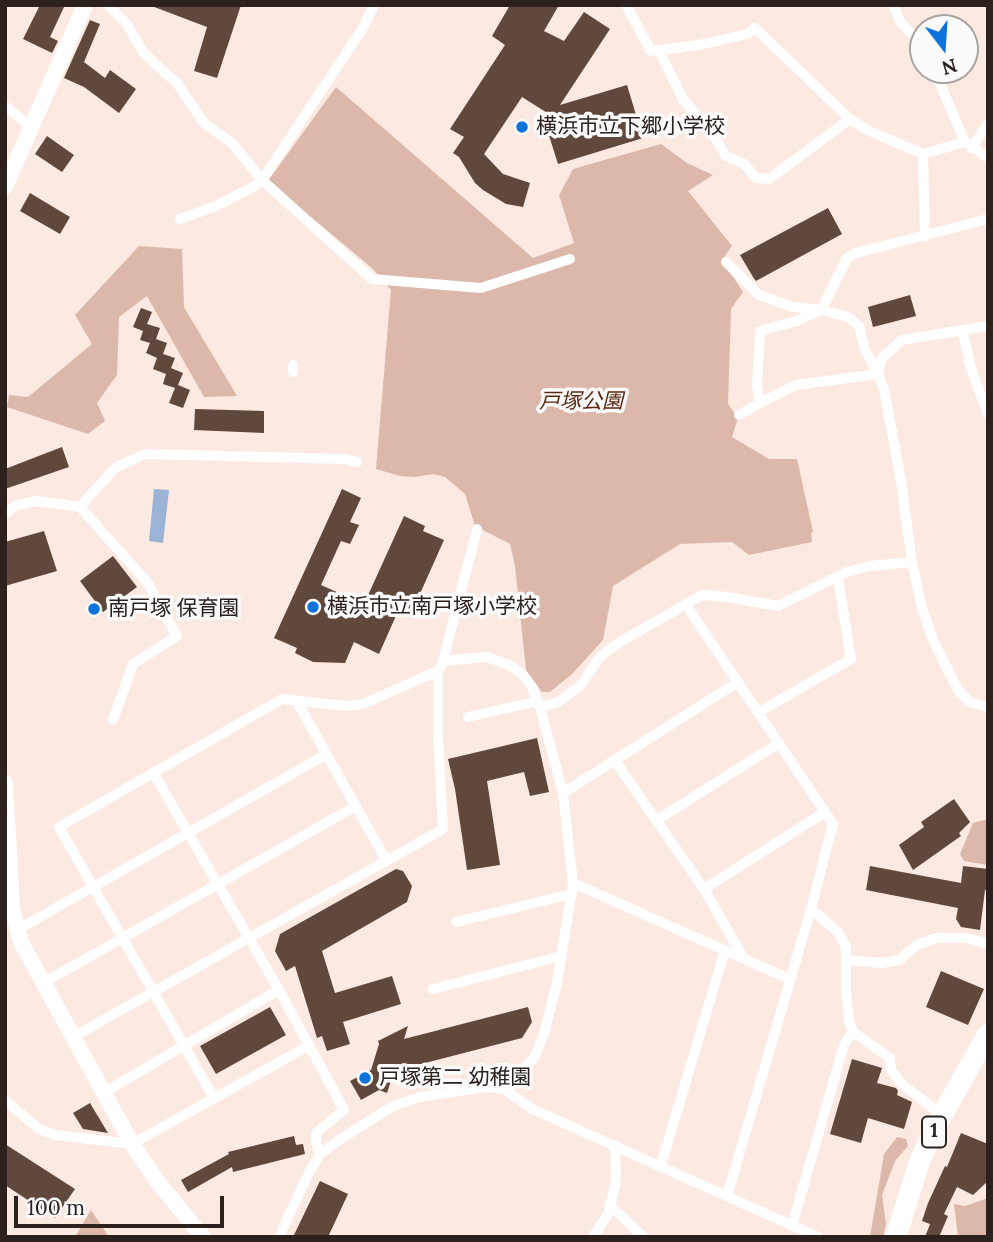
<!DOCTYPE html>
<html>
<head>
<meta charset="utf-8">
<style>
  body { margin:0 }
  #map { position:relative; width:993px; height:1242px; overflow:hidden; background:#fce9e1; font-family:Lora,serif }
  canvas { display:block }
  .frame { position:absolute; inset:0; border:7px solid #2d211d; pointer-events:none }
  .north { position:absolute; left:909px; top:14px; width:70px; height:70px; box-sizing:border-box; background:#fbfbfb; border:2px solid #a9a4a2; border-radius:50%; rotate:163deg; font-size:19px; font-weight:700; line-height:28px; text-align:center; color:#2d211d }
  .north::after { content:''; display:block; margin:auto; width:24px; height:32px; background:#0f73dc; clip-path:polygon(50% 0,100% 100%,50% 72%,0 100%) }
  .scale { position:absolute; left:14px; top:1196px; width:210px; height:32px; box-sizing:border-box; border:4px solid #2d211d; border-top:0; padding-left:9px; font-size:21px; line-height:24px; white-space:nowrap; color:#2d211d; -webkit-text-stroke:5px #fbfbfb; paint-order:stroke }
</style>
</head>
<body>
<div id="map">
<canvas width="993" height="1242"></canvas>
<div class="frame"></div>
<div class="north">N</div>
<div class="scale">100 m</div>
</div>
<script>
const c = document.querySelector('canvas').getContext('2d');
c.lineJoin = 'round';
function fill(path, color) {
  c.fillStyle = color;
  c.fill(path, 'evenodd');
}
function toPath(rows) {
  const path = new Path2D();
  for (const r of rows) {
    path.moveTo(r[0], r[1]);
    for (let i = 2; i < r.length; i += 2) path.lineTo(r[i], r[i + 1]);
  }
  return path;
}
function stroke(path, color, width, dash) {
  c.strokeStyle = color;
  c.lineWidth = width;
  c.lineCap = dash ? 'butt' : 'round';
  c.setLineDash(dash || []);
  c.stroke(path);
}
function label(font, color, halo, rows, align = 'center') {
  c.font = font + ' Lora,"Noto Sans JP",serif';
  c.lineWidth = 7;
  c.setLineDash([]);
  c.textBaseline = 'middle';
  c.strokeStyle = halo;
  c.fillStyle = color;
  for (const [text, x, y, turn = 0] of rows) {
    c.save();
    c.translate(x, y);
    c.rotate((+turn || 0) * Math.PI / 180);
    c.textAlign = isNaN(turn) ? turn : align;
    if (halo) c.strokeText(text, 0, 0);
    c.fillText(text, 0, 0);
    c.restore();
  }
}
const green = toPath([
  [336,87,533,258,574,243,559,195,573,169,661,144,687,163,713,175,688,191,732,246,722,260,743,292,731,309,728,404,738,418,732,437,769,459,797,459,813,532,811,533,812,542,749,555,732,542,680,544,613,586,603,640,572,674,550,692,542,692,526,670,515,566,510,544,475,526,465,494,445,477,433,474,415,477,400,476,376,469,391,290,372,268,268,181],
  [139,246,182,249,184,307,237,396,204,397,147,296,119,317,117,375,97,403,105,421,88,434,7,407,9,395,28,397,92,344,75,315],
  [988,819,988,865,964,861,960,854,973,823],
  [897,1137,906,1139,908,1146,895,1161,882,1195,886,1224,883,1237,870,1237,884,1154],
  [988,1198,988,1237,958,1237,954,1204,965,1206],
  [91,1210,109,1237,75,1237]
]);
const water = toPath([
  [154,489,169,490,163,543,149,541]
]);
const building = toPath([
  [40,5,65,5,50,37,58,41,52,53,23,39],
  [149,5,241,5,217,78,194,71,207,27],
  [510,5,559,5,544,31,564,41,584,12,610,29,560,105,627,85,643,138,558,164,546,126,560,121,522,97,484,154,503,174,530,183,523,207,506,204,483,190,475,183,459,157,453,153,464,137,450,129,505,45,492,36],
  [90,20,100,24,84,62,105,78,110,70,136,89,119,113,84,87,64,78],
  [47,136,74,155,62,172,35,154],
  [30,193,70,217,60,234,20,211],
  [828,208,842,234,756,281,753,277,740,255],
  [910,295,916,316,873,327,868,307],
  [141,308,152,312,147,324,160,328,156,339,167,343,163,354,175,358,171,368,183,373,178,385,190,390,183,408,169,403,175,388,163,384,166,374,153,369,157,358,146,353,150,343,140,340,143,331,133,327],
  [195,409,264,411,264,433,194,430],
  [62,447,69,467,5,489,5,469],
  [342,489,361,498,350,522,359,525,350,544,341,541,321,585,364,604,404,516,425,526,423,531,444,540,419,596,421,597,413,615,399,609,379,654,354,642,345,663,313,662,295,653,297,648,274,638],
  [44,531,57,571,5,586,5,542],
  [113,556,137,587,103,612,80,581],
  [537,738,549,792,530,796,524,772,487,781,500,865,467,870,455,789,448,759],
  [954,799,970,822,959,833,961,836,913,870,899,845,924,827,921,822],
  [870,866,961,883,963,866,988,869,988,891,985,890,980,930,961,927,956,919,958,908,866,890],
  [396,869,403,871,412,886,407,902,322,951,335,993,392,976,401,1004,343,1022,350,1044,327,1051,322,1036,317,1038,295,966,286,971,275,951,280,934],
  [941,971,984,989,968,1025,926,1007],
  [270,1007,286,1035,216,1074,200,1046],
  [528,1007,532,1022,522,1038,394,1071,387,1093,379,1090,361,1100,350,1081,371,1070,379,1044,378,1041,408,1026,404,1039],
  [852,1059,882,1068,877,1083,896,1088,898,1091,897,1095,912,1102,904,1129,868,1118,861,1143,830,1134],
  [90,1103,108,1133,83,1129,73,1113],
  [961,1133,988,1144,988,1181,973,1195,957,1187,944,1214,948,1216,939,1237,925,1237,930,1224,922,1221,928,1203,945,1166,947,1167],
  [294,1136,296,1145,303,1144,305,1154,233,1172,232,1167,188,1192,181,1180,229,1154,228,1152],
  [5,1144,75,1189,55,1218,5,1185],
  [320,1181,348,1194,328,1237,293,1237]
]);
const street = toPath([
  [108,5,126,23,143,52,154,63,177,83,204,123,232,143,262,180,372,279,481,288,570,259],
  [626,5,651,51,699,45,747,34,755,28,850,119,867,130,923,154,965,142],
  [893,5,901,23,923,46],
  [660,52,683,99,715,138,726,156,744,164,756,178,769,179,850,119],
  [934,70,965,142,988,158],
  [5,106,32,127],
  [971,148,988,124],
  [923,154,925,236],
  [180,219,216,206,255,186,262,180,363,28,374,5],
  [726,262,759,295,793,307,821,310,848,317,859,326,864,348,878,374,796,385,760,403,757,386,760,331,796,321,821,310,847,258,856,253,988,219],
  [988,326,902,340,882,358,878,374,884,389,901,481,912,562,922,608,933,640,958,690,969,702,988,707],
  [962,330,971,368,988,415],
  [293,365,293,372],
  [739,415,760,403],
  [80,507,147,582,177,636,133,664,113,720],
  [5,514,17,505,37,501,80,507,115,468,145,454,345,459,357,462],
  [686,605,833,824,811,909,727,1196],
  [443,661,487,657,509,665,522,674,532,687,540,707,563,793,573,883,557,983,544,1034,534,1058,504,1089],
  [297,702,386,860],
  [540,707,558,702,580,686,601,656,620,642,702,595,727,597,778,606,847,572,870,566,912,562],
  [759,712,851,659,838,578],
  [468,717,538,701],
  [615,761,704,889,744,959],
  [153,772,279,990,344,1110,316,1133,316,1143,320,1154],
  [563,793,738,682],
  [657,820,779,743],
  [573,883,789,979],
  [704,889,825,812],
  [811,909,838,932,846,947,846,993,849,1021,853,1032,890,1058,891,1070,903,1085,942,1115],
  [456,922,572,894],
  [17,930,327,754],
  [846,960,882,963,899,960,917,945,936,938,966,938,988,944],
  [43,983,356,806],
  [433,989,562,956],
  [73,1037,443,829,438,735,438,671,443,661,477,529],
  [103,1093,279,990],
  [214,1098,59,827,282,699,346,706,363,704,438,671],
  [5,1100,39,1129,55,1135,132,1144,310,1045],
  [661,1165,725,950],
  [610,1205,643,1237],
  [792,1226,844,1045,853,1032],
  [279,1237,309,1172,320,1154,339,1140,393,1106,420,1097,485,1087,504,1089,532,1109,818,1237],
  [593,1237,608,1214,610,1205,616,1181,615,1145]
]);
const secondary = toPath([
  [5,187,85,5],
  [5,783,12,907,21,942,132,1144,157,1181,203,1237]
]);
const highway = toPath([
  [896,1237,920,1160,942,1115,988,1034]
]);
const markers = [
  [522,127,7,"#0f73dc"],
  [313,607,7,"#0f73dc"],
  [94,609,7,"#0f73dc"],
  [365,1078,7,"#0f73dc"]
];
const shields = [
  [934,1132,24]
];
const shieldNames = [
  ["1",934,1132]
];
const poiNames = [
  ["横浜市立下郷小学校",536,127],
  ["横浜市立南戸塚小学校",327,607],
  ["南戸塚 保育園",108,609],
  ["戸塚第二 幼稚園",379,1078]
];
const parkNames = [
  ["戸塚公園",581,402]
];
fill(green, '#dcb8aa');
fill(water, '#9bb4d6');
fill(building, '#61483d');
stroke(street, '#fff', 10);
stroke(secondary, '#fff', 16);
stroke(highway, '#fff', 21);
for (const [x, y, r, color] of markers) {
  const dot = new Path2D();
  dot.arc(x, y, r, 0, 2 * Math.PI);
  c.fillStyle = color;
  c.fill(dot);
  stroke(dot, '#fbfbfb', 2.5);
}
for (const [x, y, w] of shields) {
  const box = new Path2D();
  box.roundRect(x - w / 2, y - 15.5, w, 31, 5);
  c.fillStyle = '#fbfbfb';
  c.fill(box);
  stroke(box, '#2d211d', 2);
}
label('bold 19px', '#2d211d', null, shieldNames);
label('21px', '#2d211d', '#fbfbfb', poiNames, 'left');
label('italic 21px', '#5d2810', '#fbfbfb', parkNames);
</script>
</body>
</html>
